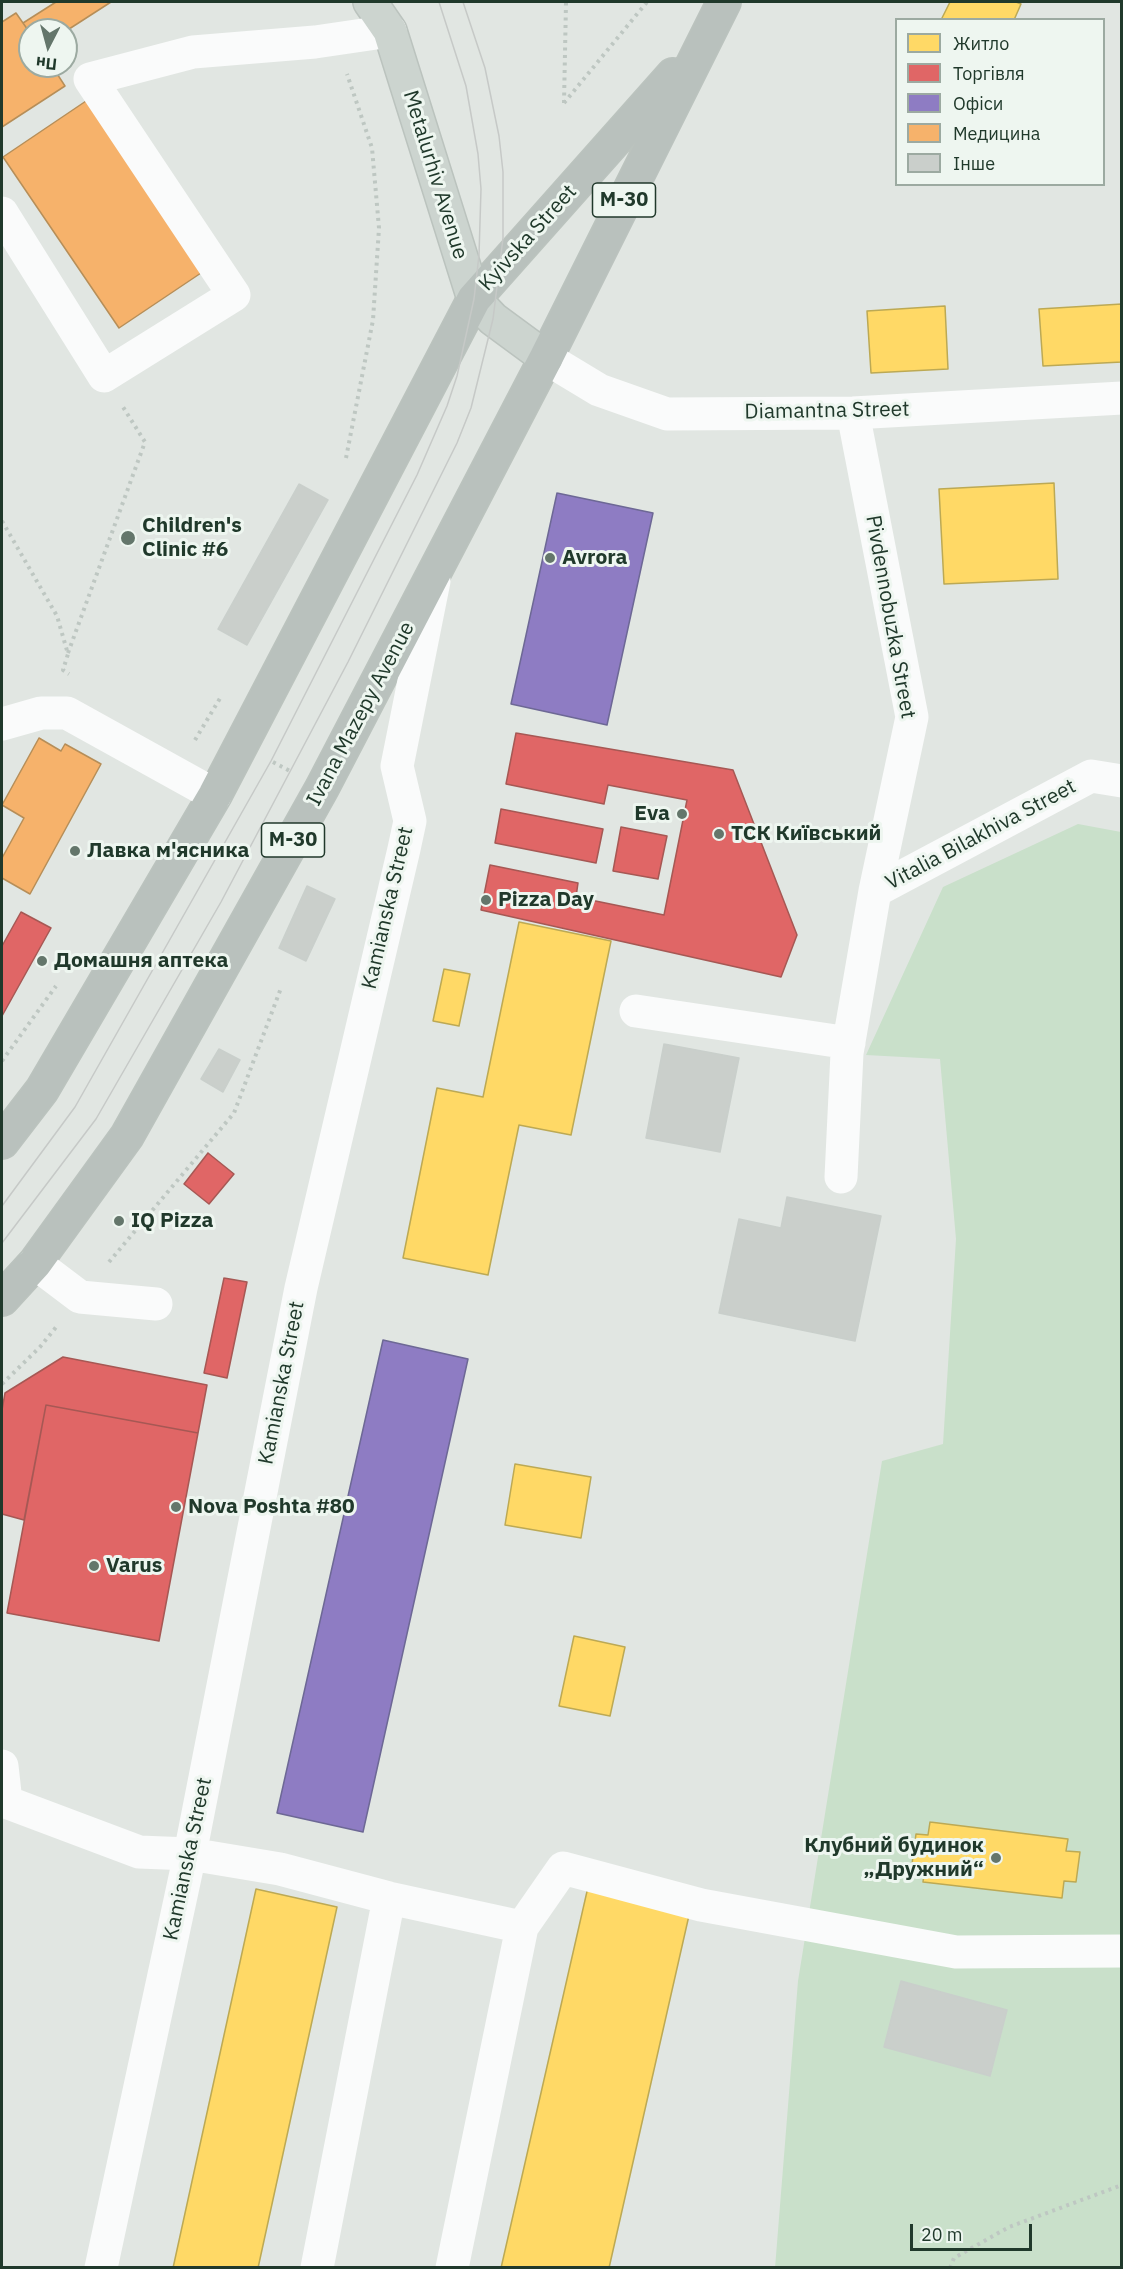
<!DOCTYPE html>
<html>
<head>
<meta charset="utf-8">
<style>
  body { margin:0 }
  #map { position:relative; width:1123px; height:2269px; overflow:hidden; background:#e1e6e2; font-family:"IBM Plex Sans",sans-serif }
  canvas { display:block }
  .frame { position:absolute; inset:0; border:3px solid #20392b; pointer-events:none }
  .legend { position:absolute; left:895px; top:18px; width:210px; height:168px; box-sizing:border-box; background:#eef6f0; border:2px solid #9caaa1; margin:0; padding:8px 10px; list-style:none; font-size:18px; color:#20392b }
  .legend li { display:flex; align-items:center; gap:12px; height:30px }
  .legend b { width:30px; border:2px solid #9caaa1 }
  .north { position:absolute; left:18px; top:18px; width:60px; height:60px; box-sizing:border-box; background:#eef6f0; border:2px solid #9caaa1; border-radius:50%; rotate:186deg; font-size:16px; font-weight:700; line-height:24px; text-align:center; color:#20392b }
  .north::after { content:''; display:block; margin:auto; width:21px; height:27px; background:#64766b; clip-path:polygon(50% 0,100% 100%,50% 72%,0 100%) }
  .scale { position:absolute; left:910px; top:2224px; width:122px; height:27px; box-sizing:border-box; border:3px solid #20392b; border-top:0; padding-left:8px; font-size:18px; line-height:21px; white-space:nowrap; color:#20392b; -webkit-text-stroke:4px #eef6f0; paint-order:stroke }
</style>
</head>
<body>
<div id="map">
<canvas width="1123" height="2269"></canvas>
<div class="frame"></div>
<ul class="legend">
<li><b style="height:16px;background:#ffd966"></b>Житло</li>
<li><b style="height:16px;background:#e06666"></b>Торгівля</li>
<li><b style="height:16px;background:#8e7cc3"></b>Офіси</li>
<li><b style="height:16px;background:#f6b26b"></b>Медицина</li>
<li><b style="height:16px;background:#cacfcb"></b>Інше</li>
</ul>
<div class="north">Пн</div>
<div class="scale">20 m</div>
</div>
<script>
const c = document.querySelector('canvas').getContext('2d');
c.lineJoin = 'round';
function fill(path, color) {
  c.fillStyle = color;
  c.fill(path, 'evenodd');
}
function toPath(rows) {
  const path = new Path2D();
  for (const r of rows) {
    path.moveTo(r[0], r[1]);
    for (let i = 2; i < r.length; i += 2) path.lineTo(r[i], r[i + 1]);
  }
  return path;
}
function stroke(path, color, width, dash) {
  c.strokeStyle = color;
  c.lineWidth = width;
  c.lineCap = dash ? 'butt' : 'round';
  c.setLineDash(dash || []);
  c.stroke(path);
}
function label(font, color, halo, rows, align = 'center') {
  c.font = font + ' "IBM Plex Sans",sans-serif';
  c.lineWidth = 6;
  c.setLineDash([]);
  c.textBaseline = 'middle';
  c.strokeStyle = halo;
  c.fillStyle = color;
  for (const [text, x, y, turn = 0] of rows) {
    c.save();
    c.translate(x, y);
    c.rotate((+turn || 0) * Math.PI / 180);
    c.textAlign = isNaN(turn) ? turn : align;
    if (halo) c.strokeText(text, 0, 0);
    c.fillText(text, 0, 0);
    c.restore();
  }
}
const green = toPath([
  [1078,824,1121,832,1121,2267,775,2268,798,1981,882,1461,943,1444,956,1239,940,1059,866,1055,943,887]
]);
const homes = toPath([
  [950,2,1016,2,1021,4,1014,20,941,20,950,2],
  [1122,304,1122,362,1043,366,1039,309,1122,304],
  [945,306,948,369,871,373,867,311,945,306],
  [1054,483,1058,579,944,584,939,489,1054,483],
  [519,922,611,941,571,1135,519,1125,488,1275,403,1258,437,1088,483,1097,519,922],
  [444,969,470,974,459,1026,433,1021,444,969],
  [515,1464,591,1477,581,1538,505,1525,515,1464],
  [574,1636,625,1647,610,1716,559,1706,574,1636],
  [930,1822,1068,1839,1066,1851,1080,1852,1076,1882,1064,1881,1062,1898,923,1882,925,1865,912,1864,916,1834,928,1835,930,1822],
  [588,1887,690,1911,609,2268,501,2268,588,1887],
  [256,1889,337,1907,258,2268,173,2268,256,1889]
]);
const shops = toPath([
  [516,733,733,770,797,935,781,977,481,910,490,865,578,883,576,897,664,915,687,800,608,785,604,804,506,784,516,733],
  [501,809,603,829,596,863,495,843,501,809],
  [621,827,667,836,658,879,613,871,621,827],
  [21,912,51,928,2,1016,2,946,21,912],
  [208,1153,234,1174,209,1204,184,1184,208,1153],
  [224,1278,247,1282,227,1378,204,1373,224,1278],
  [63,1357,207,1385,198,1433,46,1405,24,1520,2,1514,2,1410,5,1393,63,1357],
  [46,1405,198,1433,159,1641,7,1613,46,1405]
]);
const offices = toPath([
  [557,493,653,513,607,725,511,704,557,493],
  [383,1340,468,1359,363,1832,277,1813,383,1340]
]);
const health = toPath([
  [56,2,111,2,66,31,30,30,30,33,23,23,56,2],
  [16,13,30,33,30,66,52,66,65,86,2,127,2,22,16,13],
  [89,99,204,271,119,328,3,157,89,99],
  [39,738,61,751,65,744,101,764,30,894,2,878,2,858,24,818,2,805,39,738]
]);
const building = toPath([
  [299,484,328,500,247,645,218,629,299,484],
  [307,886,335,899,306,961,279,948,307,886],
  [664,1044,739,1058,720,1152,646,1138,664,1044],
  [219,1049,240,1060,223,1092,201,1079,219,1049],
  [787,1197,881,1216,855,1341,719,1313,739,1219,781,1228,787,1197],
  [901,1981,1007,2010,990,2076,884,2047,901,1981]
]);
const path = toPath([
  [564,103,647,2],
  [564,103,566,2],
  [346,458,373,320,379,228,372,148,347,74],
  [2,521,57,616,68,654,63,670,69,674],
  [68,653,145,442,123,407],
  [195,740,222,695],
  [273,762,290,771],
  [2,1061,56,986],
  [109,1262,234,1113,281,988],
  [2,1384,40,1347,57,1326],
  [950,2268,954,2258,1009,2227,1122,2185]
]);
const minor = toPath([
  [2,213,104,376,234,295,90,79,193,52,315,42,390,31],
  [546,358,599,390,667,414,853,413,1122,398],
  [2,724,41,713,67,713,215,795],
  [875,891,1091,776,1122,781],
  [636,1011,849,1043],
  [841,1177,847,1053,875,891,912,717,853,413],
  [35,1263,80,1297,156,1304],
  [2,1766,6,1802,139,1852,190,1854,280,1869,389,1898,522,1927,563,1868,701,1905,956,1952,1122,1951],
  [101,2268,190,1854,301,1288,404,849,410,821,397,766,434,581],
  [317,2268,389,1898],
  [452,2268,522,1927]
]);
const major = toPath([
  [370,2,390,31,474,299,493,319,546,358]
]);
const highway = toPath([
  [2,1142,42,1090,215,795,474,299,673,75],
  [2,1299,35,1263,127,1136,322,788,546,358,724,2]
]);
const tram = toPath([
  [2,1206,75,1107,271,761,417,475,447,406,457,376,474,299,479,255,481,189,478,154,466,86,439,2],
  [2,1243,96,1119,221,902,348,662,457,443,471,408,493,319,503,238,503,172,499,136,485,68,463,2]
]);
const markers = [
  [128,538,8,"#64766b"],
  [550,558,6,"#64766b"],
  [682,814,6,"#64766b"],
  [719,834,6,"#64766b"],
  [75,851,6,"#64766b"],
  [486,900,6,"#64766b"],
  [42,961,6,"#64766b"],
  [119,1221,6,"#64766b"],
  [176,1507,6,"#64766b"],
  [94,1566,6,"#64766b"],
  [996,1858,6,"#64766b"]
];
const shields = [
  [624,200,63],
  [293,840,63]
];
const shieldNames = [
  ["М-30",624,200],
  ["М-30",293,840]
];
const streetNames = [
  ["Metalurhiv Avenue",435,175,73],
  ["Kyivska Street",528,238,-48],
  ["Diamantna Street",827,411,-1],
  ["Pivdennobuzka Street",890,617,80],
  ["Ivana Mazepy Avenue",361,714,-62],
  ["Vitalia Bilakhiva Street",981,835,-28],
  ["Kamianska Street",388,908,-77],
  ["Kamianska Street",282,1383,-79],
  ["Kamianska Street",188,1859,-78]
];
const poiNames = [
  ["Children's",142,526],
  ["Clinic #6",142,550],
  ["Avrora",562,558],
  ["Eva",670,814,"right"],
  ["ТСК Київський",731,834],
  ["Лавка м'ясника",87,851],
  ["Pizza Day",498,900],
  ["Домашня аптека",54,961],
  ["IQ Pizza",131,1221],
  ["Nova Poshta #80",188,1507],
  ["Varus",106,1566],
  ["Клубний будинок",984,1846,"right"],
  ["„Дружний“",984,1870,"right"]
];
fill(green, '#c9e0ca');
fill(homes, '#ffd966');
stroke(homes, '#bca954', 1.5);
fill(shops, '#e06666');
stroke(shops, '#a65854', 1.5);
fill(offices, '#8e7cc3');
stroke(offices, '#6d6895', 1.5);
fill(health, '#f6b26b');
stroke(health, '#b68e58', 1.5);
fill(building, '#cacfcb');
stroke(building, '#c9cfcb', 1.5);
stroke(major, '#bbc3be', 36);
stroke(highway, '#bbc3be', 36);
stroke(path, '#bec7c2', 4, [3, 4.5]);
stroke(minor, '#fafbfb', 33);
stroke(major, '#ccd4cf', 33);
stroke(highway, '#b9c1bd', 33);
stroke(tram, '#c6c9c7', 1.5);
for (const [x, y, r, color] of markers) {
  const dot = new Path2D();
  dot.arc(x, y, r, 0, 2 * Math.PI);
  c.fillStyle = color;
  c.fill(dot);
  stroke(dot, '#eef6f0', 2);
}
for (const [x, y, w] of shields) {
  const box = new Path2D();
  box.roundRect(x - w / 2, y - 17, w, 34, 4.5);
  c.fillStyle = '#eef6f0';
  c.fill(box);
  stroke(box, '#20392b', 1.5);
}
label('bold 20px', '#20392b', null, shieldNames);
label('21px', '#20392b', '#eef6f0', streetNames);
label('bold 21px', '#20392b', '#eef6f0', poiNames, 'left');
</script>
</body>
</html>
